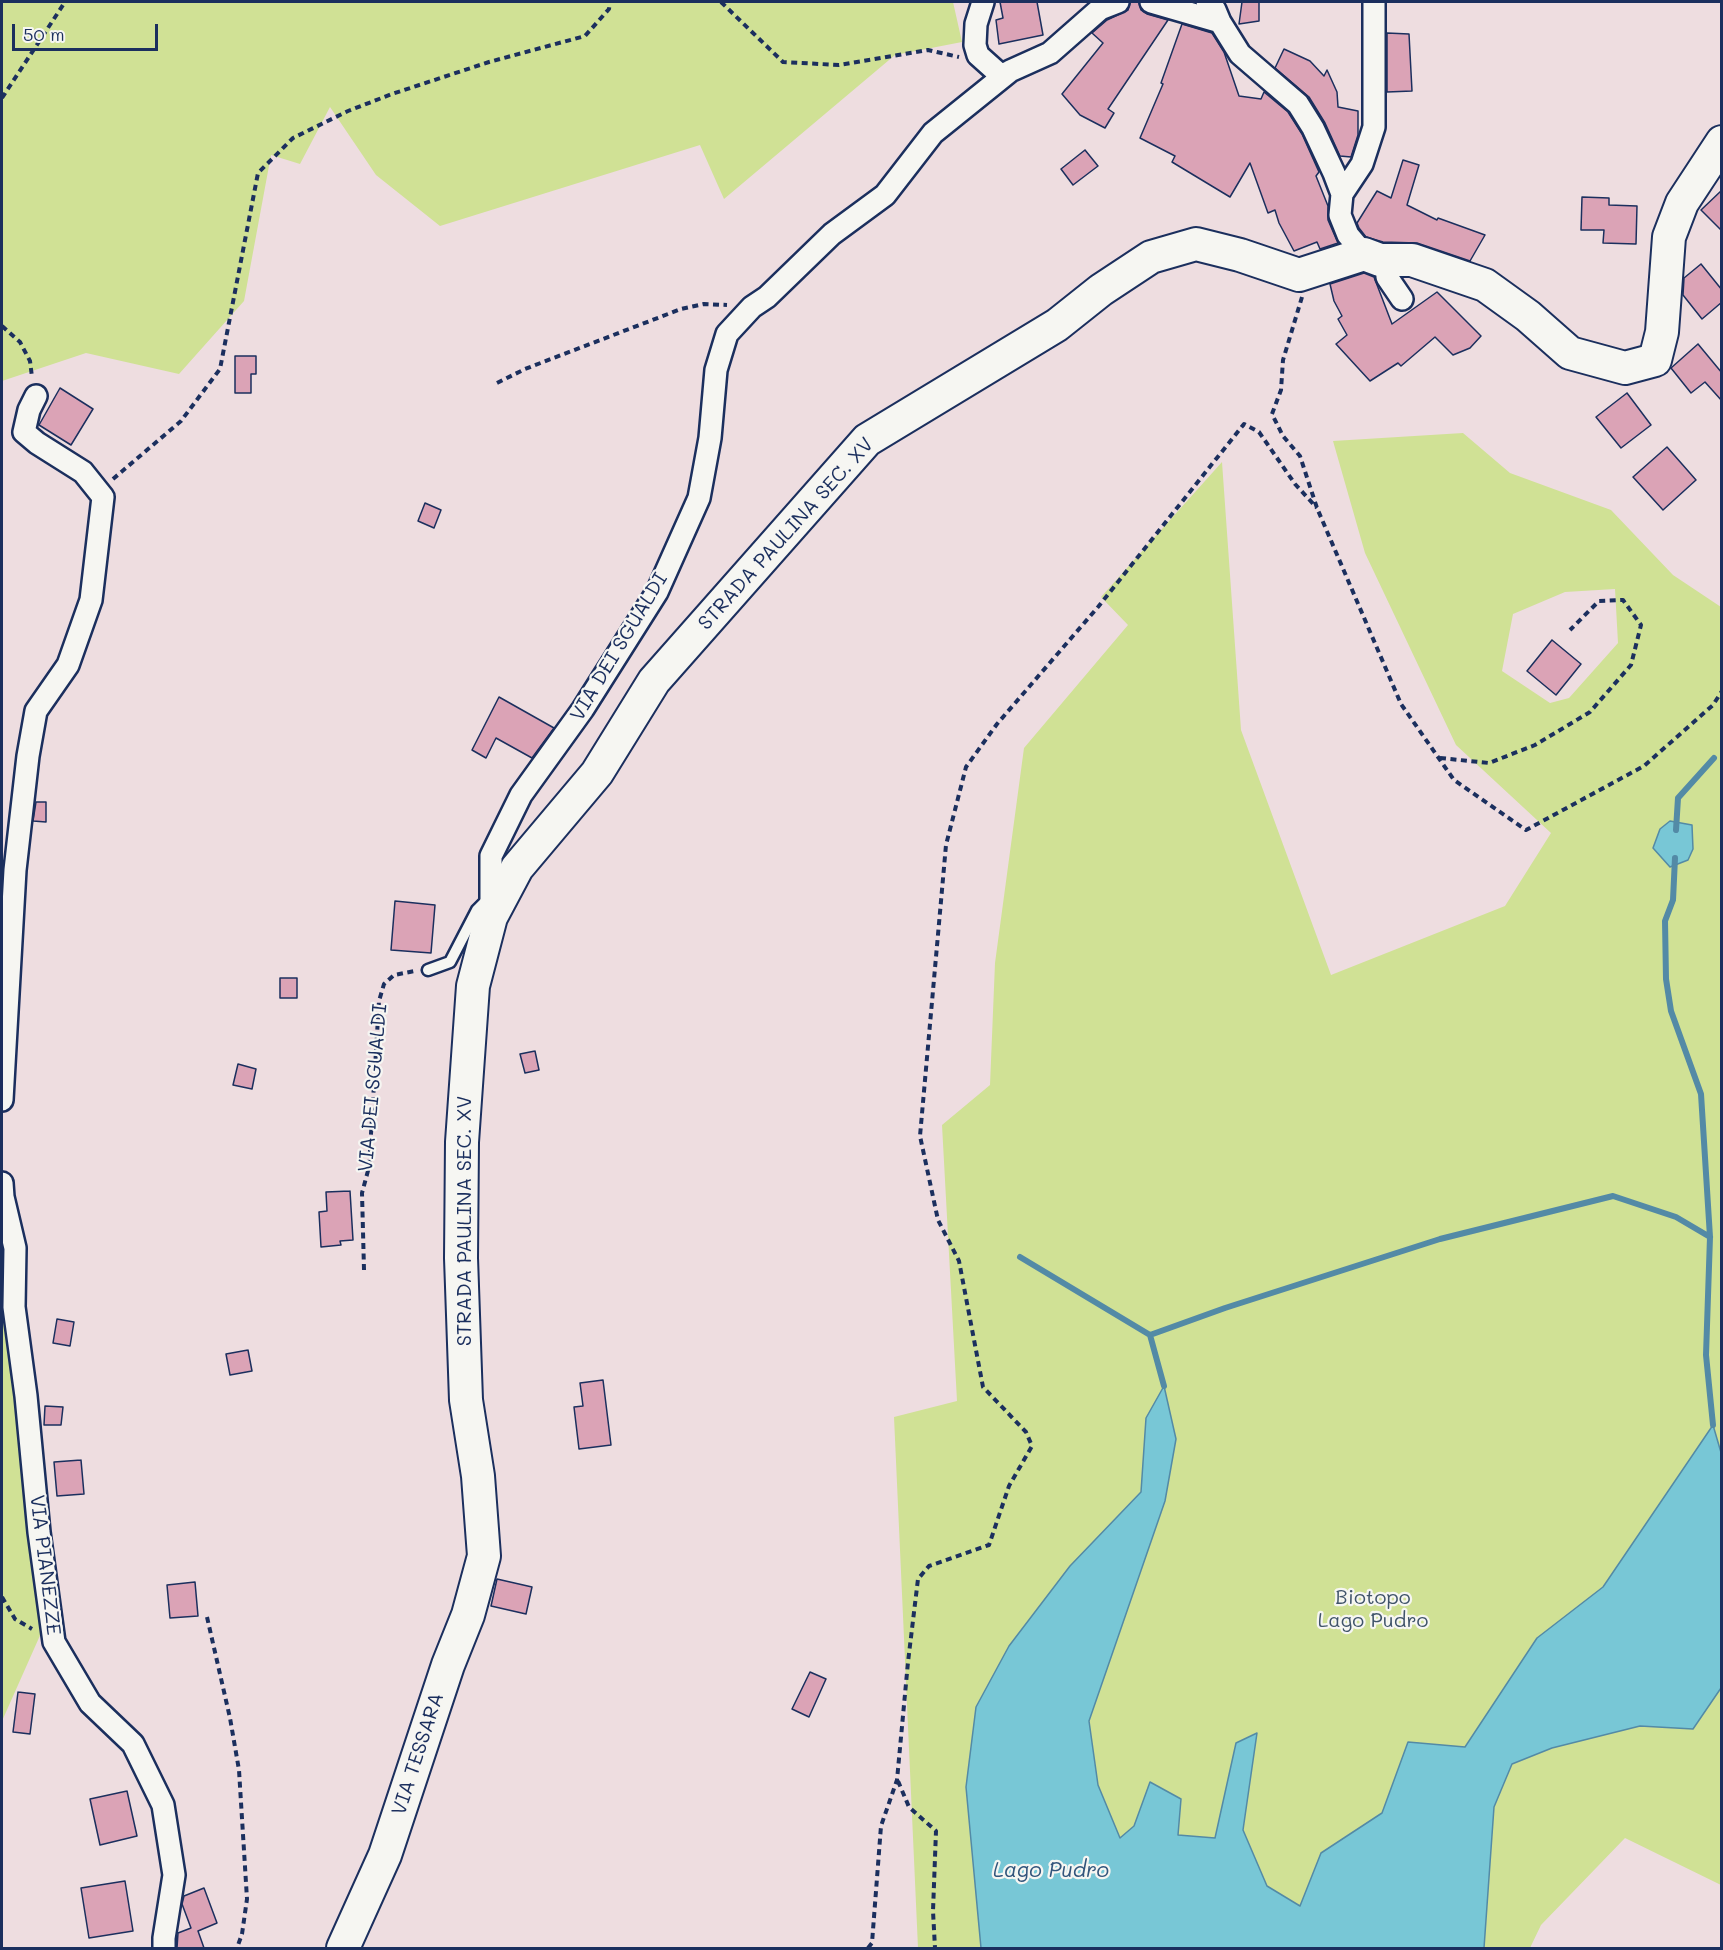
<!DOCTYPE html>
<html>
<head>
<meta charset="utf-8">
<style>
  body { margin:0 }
  #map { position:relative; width:1723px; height:1950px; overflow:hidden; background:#eedde0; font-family:Mali,sans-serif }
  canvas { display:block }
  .frame { position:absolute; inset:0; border:3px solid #1b2f5e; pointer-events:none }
  .scale { position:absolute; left:12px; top:24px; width:146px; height:27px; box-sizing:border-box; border:3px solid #1b2f5e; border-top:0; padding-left:8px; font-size:18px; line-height:21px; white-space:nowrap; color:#1b2f5e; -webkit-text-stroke:4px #f6f6f2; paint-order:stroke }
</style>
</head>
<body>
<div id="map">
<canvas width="1723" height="1950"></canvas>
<div class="frame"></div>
<div class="scale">50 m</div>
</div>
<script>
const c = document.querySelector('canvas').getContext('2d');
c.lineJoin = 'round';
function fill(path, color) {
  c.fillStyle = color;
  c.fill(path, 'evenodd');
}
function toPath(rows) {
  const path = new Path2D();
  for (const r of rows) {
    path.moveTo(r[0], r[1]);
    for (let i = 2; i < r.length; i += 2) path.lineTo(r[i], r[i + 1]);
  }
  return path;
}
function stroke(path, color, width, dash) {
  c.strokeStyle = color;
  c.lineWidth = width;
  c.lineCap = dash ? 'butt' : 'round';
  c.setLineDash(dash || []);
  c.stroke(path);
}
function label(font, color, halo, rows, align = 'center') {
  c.font = font + ' Mali,sans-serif';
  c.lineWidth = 4.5;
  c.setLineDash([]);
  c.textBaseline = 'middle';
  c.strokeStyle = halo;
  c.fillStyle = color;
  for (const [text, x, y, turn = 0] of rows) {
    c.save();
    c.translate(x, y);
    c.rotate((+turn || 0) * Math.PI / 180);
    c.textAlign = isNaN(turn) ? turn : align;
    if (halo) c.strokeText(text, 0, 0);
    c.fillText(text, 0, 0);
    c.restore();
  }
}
const green = toPath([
  [2,2,953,2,962,42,895,55,724,199,700,145,440,226,376,175,330,107,300,164,271,155,244,301,179,374,86,353,2,381],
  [1463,433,1510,473,1611,510,1673,575,1721,607,1721,1885,1625,1838,1541,1925,1530,1948,918,1948,894,1417,957,1401,942,1125,990,1085,995,963,1024,748,1128,625,1101,597,1222,462,1241,730,1331,975,1505,906,1551,833,1456,745,1365,553,1333,441],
  [1615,589,1618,643,1569,698,1550,703,1502,671,1513,614,1565,592],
  [2,1263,46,1622,2,1721]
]);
const water = toPath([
  [1670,821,1692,825,1693,849,1688,860,1670,867,1653,848,1660,829,1670,821],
  [1164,1386,1176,1439,1165,1501,1089,1721,1098,1785,1120,1838,1134,1826,1150,1782,1181,1799,1178,1835,1215,1838,1236,1743,1257,1733,1243,1830,1267,1886,1300,1906,1321,1853,1382,1813,1408,1742,1465,1747,1537,1638,1603,1587,1713,1425,1722,1456,1721,1688,1693,1729,1640,1726,1552,1748,1512,1764,1494,1807,1484,1948,981,1948,966,1787,976,1707,1009,1646,1070,1566,1141,1492,1146,1418,1164,1386]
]);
const stream = toPath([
  [1676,830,1678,798,1714,758],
  [1675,858,1673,900,1665,921,1666,979,1671,1011,1701,1094,1710,1237,1706,1355,1713,1425],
  [1020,1257,1150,1335,1164,1386],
  [1150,1335,1225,1308,1440,1239,1613,1196,1676,1217,1710,1237]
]);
const building = toPath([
  [1000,2,1037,2,1043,35,999,44,996,20,1003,18,1000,2],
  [1130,2,1139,2,1141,10,1147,14,1168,20,1108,109,1114,113,1105,128,1080,115,1062,94,1103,43,1092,33,1107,20,1128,10,1130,2],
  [1242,2,1259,2,1259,21,1239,24,1242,2],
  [1182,24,1212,33,1224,52,1239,96,1261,99,1264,92,1288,112,1302,134,1319,172,1316,176,1328,206,1328,220,1338,243,1320,249,1317,242,1294,251,1279,223,1275,210,1268,213,1250,163,1230,197,1172,162,1175,156,1140,138,1163,84,1161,83,1182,24],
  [1387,33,1409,34,1412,91,1387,92,1387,33],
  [1284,49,1310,61,1324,76,1327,70,1337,92,1338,107,1358,111,1358,135,1351,157,1340,156,1325,123,1309,97,1275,68,1284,49],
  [1085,150,1098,166,1073,185,1061,169,1085,150],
  [1403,160,1419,165,1407,205,1437,220,1438,218,1485,235,1470,261,1417,243,1383,242,1366,237,1359,228,1357,223,1377,191,1391,198,1403,160],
  [1722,190,1722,231,1701,210,1722,190],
  [1582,197,1609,198,1609,205,1637,206,1636,244,1603,243,1604,230,1581,230,1582,197],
  [1701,264,1722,290,1722,302,1702,319,1683,295,1684,278,1701,264],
  [1364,273,1374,277,1392,324,1437,292,1481,336,1470,348,1453,355,1435,337,1401,366,1398,363,1370,381,1336,344,1347,335,1338,319,1342,316,1334,301,1330,284,1364,273],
  [1698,344,1722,373,1722,401,1705,382,1691,393,1671,368,1698,344],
  [235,356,256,356,256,374,251,374,251,393,235,393,235,356],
  [60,388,93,409,71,445,39,425,60,388],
  [1627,393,1651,425,1621,448,1596,417,1627,393],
  [1667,447,1696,480,1663,510,1633,477,1667,447],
  [425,503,441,510,434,528,418,521,425,503],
  [1552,640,1581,664,1556,695,1527,671,1552,640],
  [499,697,554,728,532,758,496,738,486,758,472,750,499,697],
  [36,802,46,802,46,822,33,821,36,802],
  [395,901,435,905,431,953,391,950,395,901],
  [280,978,297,978,297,998,280,998,280,978],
  [535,1051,539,1070,525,1073,520,1054,535,1051],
  [238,1064,256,1069,252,1089,233,1085,238,1064],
  [350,1191,353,1240,340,1241,341,1245,321,1247,319,1212,327,1211,326,1192,350,1191],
  [57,1319,74,1322,70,1346,53,1343,57,1319],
  [248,1350,252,1371,230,1375,226,1354,248,1350],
  [603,1380,611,1445,579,1449,574,1407,583,1406,580,1383,603,1380],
  [45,1406,63,1407,61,1425,44,1425,45,1406],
  [81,1460,84,1494,57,1496,54,1462,81,1460],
  [497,1579,532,1587,526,1614,491,1606,497,1579],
  [195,1582,198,1616,170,1618,167,1585,195,1582],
  [810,1672,826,1679,809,1717,792,1709,810,1672],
  [18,1692,35,1694,30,1734,13,1732,18,1692],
  [127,1791,137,1836,100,1845,90,1799,127,1791],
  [125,1881,133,1931,89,1938,81,1888,125,1881],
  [204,1888,217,1923,198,1931,204,1948,177,1948,178,1933,191,1928,182,1904,184,1896,204,1888]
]);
const path = toPath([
  [721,2,783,62,839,65,928,50,959,57],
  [2,98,65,2],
  [1302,297,1283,360,1281,390,1272,414,1283,436,1300,456,1317,508,1401,704,1454,780,1526,830,1644,766,1713,705,1722,691],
  [2,326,20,342,30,361,32,377],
  [497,383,525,369,681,309,704,304,727,305],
  [113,479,181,421,220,369,258,173,293,138,348,111,392,94,489,62,585,36,609,9,610,2],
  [1440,758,1489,763,1535,745,1590,712,1631,665,1641,625,1623,600,1599,601,1570,630],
  [364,1270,362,1193,369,1167,379,1001,384,984,394,975,415,971],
  [2,1597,15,1619,32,1629],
  [207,1617,230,1718,239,1770,247,1899,242,1934,237,1948],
  [898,1781,909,1807,936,1831,933,1911,935,1948],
  [868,1948,872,1943,881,1826,897,1780,908,1662,918,1579,929,1566,989,1545,1009,1486,1032,1446,1026,1432,983,1387,959,1261,938,1220,920,1136,946,845,966,767,997,724,1098,607,1244,424,1259,432,1295,484,1317,508]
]);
const lane = toPath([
  [428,970,450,962,477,910,486,901]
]);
const street = toPath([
  [983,2,976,24,975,45,978,55,997,72,1004,75],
  [1151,2,1220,22],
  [1207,2,1215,10,1220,22,1240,54,1298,104,1313,128,1334,173,1342,194,1340,215,1348,235,1364,254],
  [1342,194,1362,164,1374,127,1374,2],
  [1386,260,1387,277,1402,299],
  [491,912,491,856,521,795,583,709,657,592,699,498,710,438,716,370,727,334,752,307,767,297,832,234,885,195,933,133,1010,71,1050,53,1100,9,1118,2],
  [2,1100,15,870,28,756,36,711,68,665,91,600,103,497,83,472,37,443,24,432,29,410,36,396],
  [2,1183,3,1197,15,1248,14,1307,26,1396,39,1532,54,1642,90,1703,133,1744,163,1805,174,1875,164,1938,164,1948]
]);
const secondary = toPath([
  [343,1948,385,1855,448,1665,468,1615,484,1556,478,1476,466,1400,461,1258,462,1142,473,986,491,917,517,868,597,773,654,681,867,440,1057,325,1101,290,1151,257,1196,244,1240,255,1299,275,1364,254,1380,260,1412,260,1485,285,1528,316,1570,353,1625,368,1655,360,1662,332,1669,237,1682,203,1722,142]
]);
const streetNames = [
  ["STRADA PAULINA SEC. XV",786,534,-48],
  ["VIA DEI SGUALDI",619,647,-59],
  ["VIA DEI SGUALDI",373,1088,-85],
  ["STRADA PAULINA SEC. XV",465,1221,-90],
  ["VIA PIANEZZE",45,1565,83],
  ["VIA TESSARA",418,1754,-72]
];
const parkNames = [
  ["Biotopo",1373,1598],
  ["Lago Pudro",1373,1621]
];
const waterNames = [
  ["Lago Pudro",1051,1871]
];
fill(green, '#d0e195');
fill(water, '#78c7d6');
stroke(water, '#538aa6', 1.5);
stroke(stream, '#538aa6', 6);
fill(building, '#dba3b6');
stroke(building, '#1b2f5e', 1.5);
stroke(lane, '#1b2f5e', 15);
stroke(street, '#1b2f5e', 26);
stroke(secondary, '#1b2f5e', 36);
stroke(path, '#1b2f5e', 4, [6, 4.5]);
stroke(lane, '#f6f6f2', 10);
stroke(street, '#f6f6f2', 21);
stroke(secondary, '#f6f6f2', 32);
label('20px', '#1b2f5e', '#f6f6f2', streetNames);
label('20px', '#3f5369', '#f6f6f2', parkNames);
label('italic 21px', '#32557c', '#f6f6f2', waterNames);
</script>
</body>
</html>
